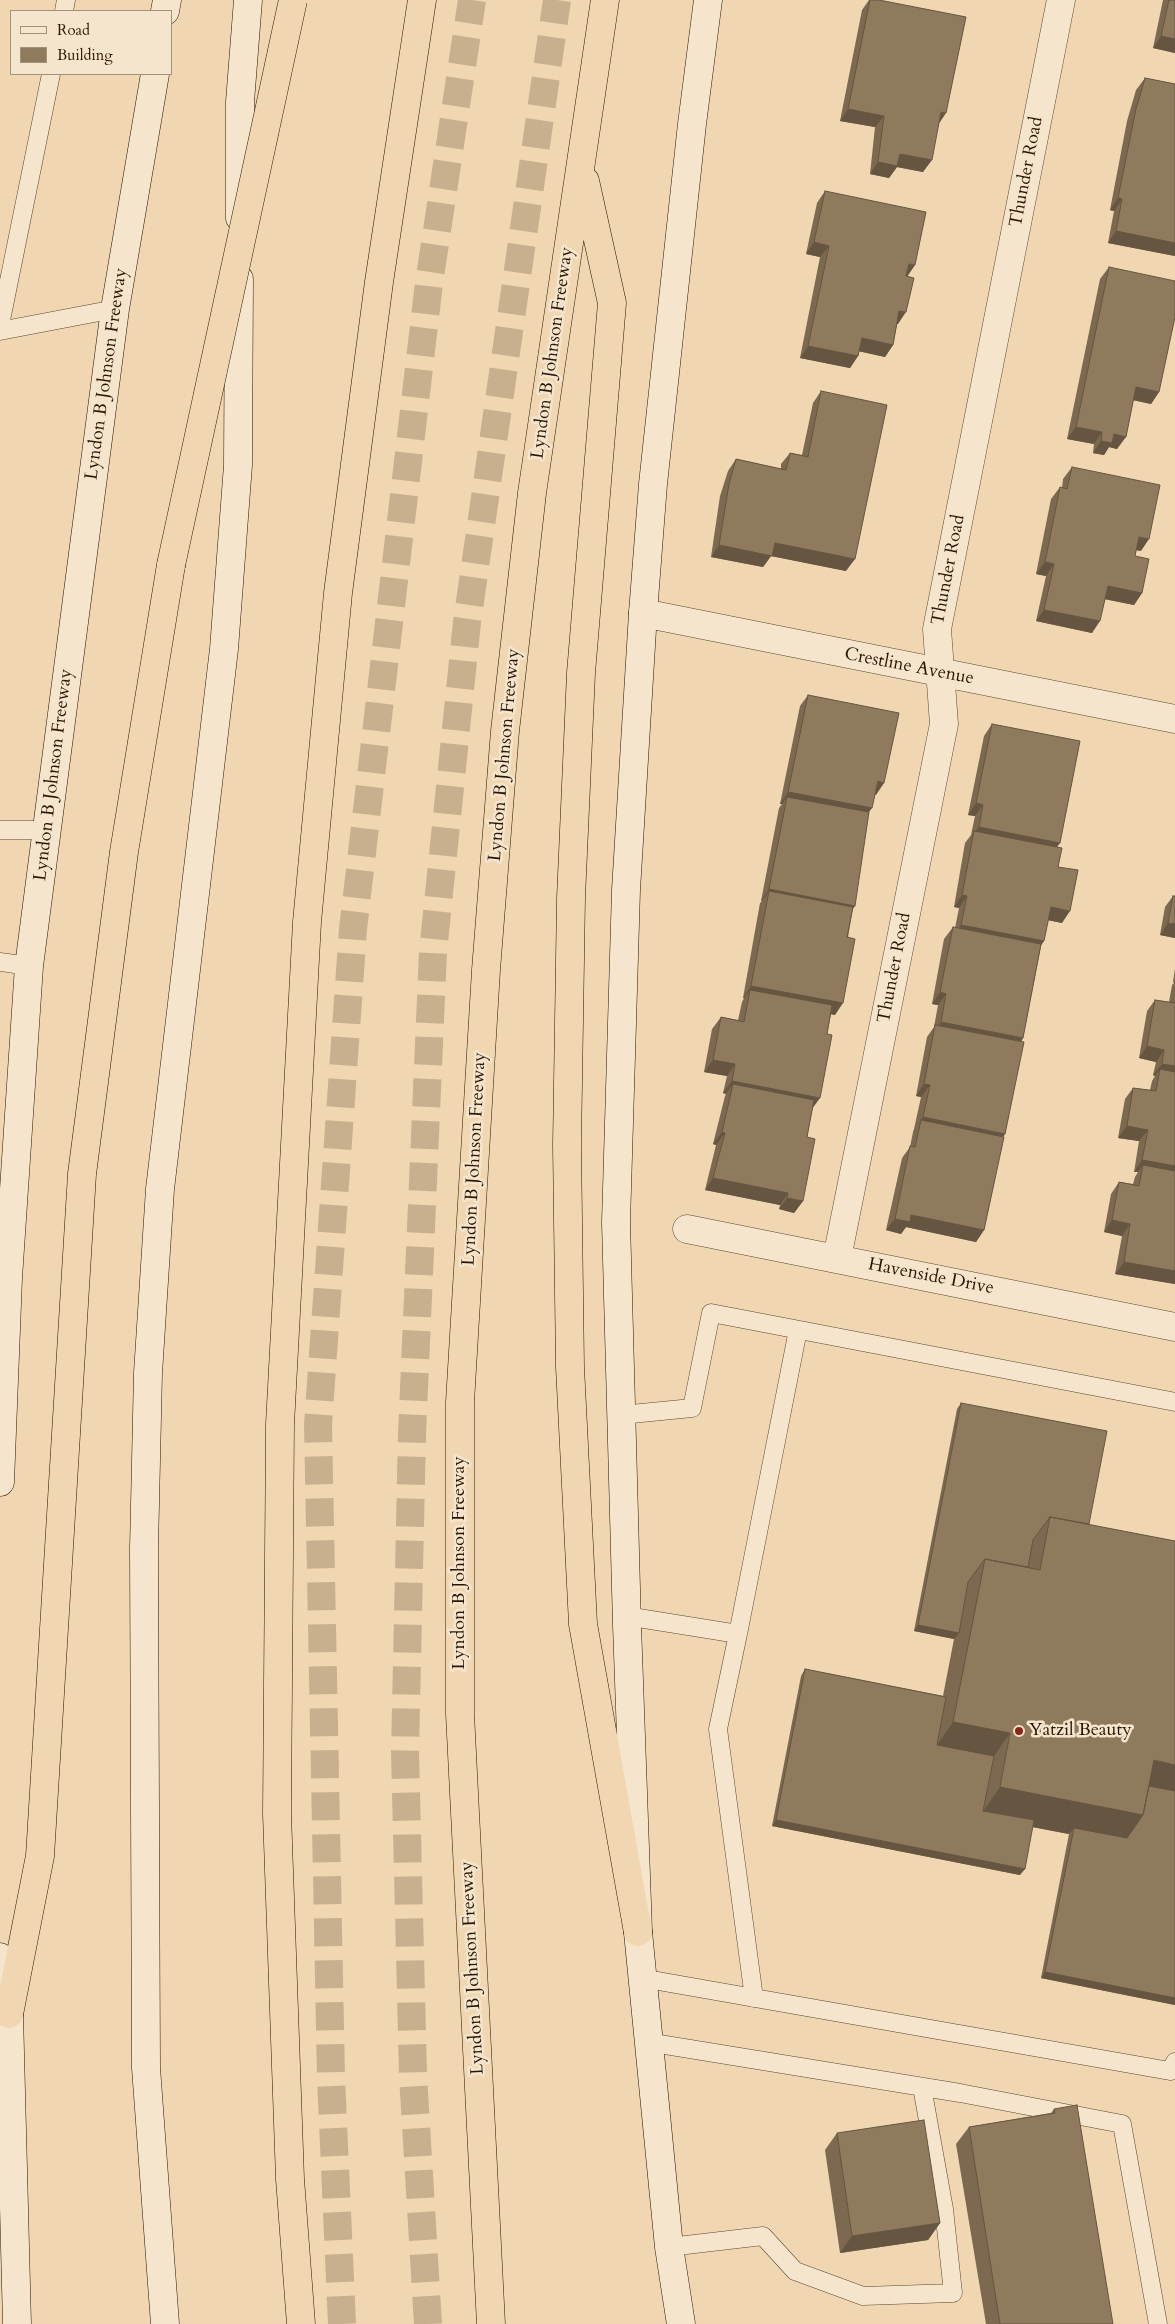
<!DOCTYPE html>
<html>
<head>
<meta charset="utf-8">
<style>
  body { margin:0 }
  #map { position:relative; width:1175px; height:2324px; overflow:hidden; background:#f0d7b2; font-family:Cardo,serif }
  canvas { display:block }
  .legend { position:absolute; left:10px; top:10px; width:162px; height:65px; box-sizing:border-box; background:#f5e5cd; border:1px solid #a3927b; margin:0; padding:6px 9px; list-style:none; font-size:15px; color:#291501 }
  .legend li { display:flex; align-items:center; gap:10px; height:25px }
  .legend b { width:25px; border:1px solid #a3927b }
</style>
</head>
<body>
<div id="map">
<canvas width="1175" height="2324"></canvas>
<ul class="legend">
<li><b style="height:6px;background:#f5e5cd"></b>Road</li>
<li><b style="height:14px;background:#907a5d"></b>Building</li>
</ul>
</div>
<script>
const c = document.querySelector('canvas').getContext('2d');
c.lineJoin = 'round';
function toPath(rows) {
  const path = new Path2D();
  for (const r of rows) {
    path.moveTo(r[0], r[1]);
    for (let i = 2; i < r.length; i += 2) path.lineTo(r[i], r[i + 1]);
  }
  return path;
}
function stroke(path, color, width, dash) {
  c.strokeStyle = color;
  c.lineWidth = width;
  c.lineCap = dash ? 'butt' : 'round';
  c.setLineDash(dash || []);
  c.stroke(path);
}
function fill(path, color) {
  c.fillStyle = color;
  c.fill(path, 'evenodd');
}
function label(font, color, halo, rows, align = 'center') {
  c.font = font + ' Cardo,serif';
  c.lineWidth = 5;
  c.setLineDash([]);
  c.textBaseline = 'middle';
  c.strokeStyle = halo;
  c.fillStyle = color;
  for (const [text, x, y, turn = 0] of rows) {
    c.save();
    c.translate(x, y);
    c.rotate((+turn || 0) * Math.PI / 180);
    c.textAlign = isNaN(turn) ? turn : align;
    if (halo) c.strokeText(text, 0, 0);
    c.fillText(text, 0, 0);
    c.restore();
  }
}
const highwayTunnel = toPath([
  [342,2324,331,2078,318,1425,353,929,429,283,472,0],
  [428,2324,413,2075,405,1752,412,1434,433,952,467,622,557,0]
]);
const lane = toPath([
  [64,11,66,0],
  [0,325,51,74],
  [0,331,115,309],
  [0,830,48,830],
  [0,962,29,966],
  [621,1415,692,1408,711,1313,1175,1402],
  [626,1616,738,1634,718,1729,754,1998],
  [738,1634,798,1330],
  [641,1978,1170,2071,1175,2062],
  [647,2042,960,2093,1122,2124,1158,2324],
  [669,2247,763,2236,795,2271,863,2296,953,2293,944,2209,922,2087]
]);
const street = toPath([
  [643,613,1175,719],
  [687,1229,1175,1327],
  [837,1258,944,724,937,629,1061,0]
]);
const secondary = toPath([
  [165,11,167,0],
  [240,218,240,102,248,0],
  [0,1482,8,1278,29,966,115,309,155,74],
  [0,1957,9,2014,17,2324],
  [165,2324,146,2068,144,1548,148,1373,160,1189,224,649,238,465,239,279],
  [681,2324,669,2247,638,1932,627,1625,616,1222,626,890,643,613,653,484,692,124,708,0]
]);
const highway = toPath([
  [585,181,612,303,581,673,571,898,567,1145,570,1367,583,1624,638,1932],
  [9,2014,40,1856,82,1174,124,852,171,565],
  [301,2324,290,2179,277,1814,280,1424,307,922,338,593,379,282,422,0],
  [491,2324,460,1714,460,1402,486,970,505,731,532,493,605,0]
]);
const highwayBridge = toPath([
  [171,565,293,0]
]);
const wall = toPath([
  [869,0,879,0,939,124,923,172,897,167,889,178,870,174,875,127,840,121,862,10],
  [1161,0,1175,0,1175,53,1153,48,1163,0],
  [1145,78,1175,84,1175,256,1108,243,1114,211,1110,210,1127,121,1136,90],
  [825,191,907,277,898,324,897,324,893,345,885,357,859,351,858,356,850,368,800,358,820,257,806,254,817,203],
  [1109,267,1159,392,1151,404,1133,400,1117,449,1109,447,1104,455,1093,453,1094,444,1067,439,1100,279],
  [821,391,846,571,771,556,763,567,711,557,720,496,728,471,736,459,781,469,781,464,790,453,802,455,813,403],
  [1072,467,1141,551,1136,550,1135,556,1142,593,1134,605,1105,599,1092,633,1036,621,1046,576,1036,574,1051,499,1060,487,1062,488,1063,479],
  [808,695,876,795,875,794,869,812,835,1015,831,1014,807,1137,803,1201,794,1213,779,1209,780,1205,705,1190,716,1145,713,1144,725,1096,726,1094,723,1093,727,1076,704,1072,712,1029,721,1017,738,1020,742,1002,744,998,743,998,760,903,762,901,761,901,779,808,782,804,780,804,800,706],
  [992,724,1057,847,1062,923,1048,920,1041,946,1023,1038,1021,1042,1005,1134,1003,1137,984,1230,976,1242,906,1227,901,1234,886,1230,902,1158,910,1147,913,1132,914,1129,921,1097,916,1096,927,1037,934,1027,938,1005,932,1004,944,939,953,927,955,928,959,908,954,907,965,843,971,835,975,816,968,815,984,736],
  [1173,896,1175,896,1175,938,1160,935,1165,907],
  [1175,968,1175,1284,1115,1274,1122,1236,1104,1232,1111,1194,1119,1182,1133,1184,1135,1177,1138,1172,1134,1172,1139,1141,1118,1138,1125,1099,1133,1088,1150,1090,1152,1081,1155,1076,1153,1075,1156,1062,1139,1058,1147,1011,1155,1000,1169,1002,1172,985,1174,983,1173,982],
  [961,1403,1089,1524,1175,2005,1041,1978,1069,1834,1033,1827,1020,1875,772,1826,801,1676,805,1669,943,1696,954,1639,914,1631,957,1409],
  [1054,2109,1113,2324,986,2324,956,2144,969,2127,1051,2113],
  [837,2133,940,2223,928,2240,840,2253,825,2150]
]);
const shadedWall = toPath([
  [1161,36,1175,39,1175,53,1153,48],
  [848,109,884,116,875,127,840,121],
  [941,112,946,113,938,125],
  [900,154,932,160,923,172,897,167,889,178,870,174,878,162],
  [1118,198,1122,199,1114,211,1110,210],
  [1116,231,1175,243,1175,256,1108,243],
  [814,242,829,246,820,257,806,254],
  [909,264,915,265,907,277,900,276],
  [899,311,906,312,898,324,891,323],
  [862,338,893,345,885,357,853,350],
  [808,346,858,356,850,368,800,358],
  [1136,387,1159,392,1151,404,1128,399],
  [1076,427,1102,432,1094,444,1067,439],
  [1114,434,1126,437,1117,449,1109,447,1104,455,1093,453,1101,441],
  [1139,537,1149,539,1141,551,1131,549],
  [775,543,855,559,846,571,771,556,763,567,711,557,719,545],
  [1045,562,1054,564,1046,576,1036,574],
  [1108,586,1142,593,1134,605,1099,598],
  [1044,610,1100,621,1092,633,1036,621],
  [878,781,884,783,876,795,869,793],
  [788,792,872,808,863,820,787,797,782,804,780,804],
  [976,803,983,805,975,816,968,815],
  [979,827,1060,843,1051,855,973,835],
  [769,889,855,906,847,917,769,891,762,901,761,901],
  [962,895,967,896,959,908,954,907],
  [1051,907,1070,911,1062,923,1042,919],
  [1168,923,1175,924,1175,938,1160,935],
  [961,925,1044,941,1036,953,953,937],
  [751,986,843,1003,835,1015,748,999,750,990,744,998,743,998],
  [940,992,946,994,938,1005,932,1004],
  [941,1022,1023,1038,1015,1050,934,1032],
  [1147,1046,1164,1050,1156,1062,1139,1058],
  [713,1060,735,1064,727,1076,704,1072],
  [1162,1064,1175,1066,1175,1079,1160,1069,1155,1076,1153,1075],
  [732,1081,820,1098,812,1109,733,1084,726,1094,723,1093],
  [924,1084,930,1085,921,1097,916,1096],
  [923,1117,1005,1134,997,1146,921,1120],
  [1127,1126,1148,1130,1139,1141,1118,1138],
  [722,1132,725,1133,716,1145,713,1144],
  [1142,1160,1175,1166,1175,1179,1143,1165,1138,1172,1134,1172],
  [713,1178,788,1193,780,1205,705,1190],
  [787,1198,803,1201,794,1213,779,1209],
  [911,1215,984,1230,976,1242,906,1227,901,1234,886,1230,895,1219],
  [1112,1220,1130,1224,1122,1236,1104,1232],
  [1124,1262,1175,1271,1175,1284,1115,1274],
  [918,1625,959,1633,954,1639,914,1631],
  [953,1722,1010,1733,990,1762,933,1751],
  [1154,1760,1175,1765,1175,1798,1136,1791],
  [1000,1787,1143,1815,1122,1845,1074,1828,1069,1834,979,1817],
  [776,1820,1025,1869,1020,1875,772,1826],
  [1045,1972,1175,1998,1175,2005,1041,1978],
  [940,2223,928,2240,840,2253,852,2236]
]);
const building = toPath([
  [870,0,879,0,966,17,946,113,941,112,932,160,900,154,897,166,878,162,884,116,848,109,870,0],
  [1169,0,1175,0,1175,39,1161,36,1169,0],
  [1145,78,1175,84,1175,243,1116,231,1122,199,1118,198,1136,109,1145,78],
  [825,191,926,212,915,265,909,264,906,276,914,278,906,312,899,311,893,345,862,338,858,356,808,346,829,246,814,242,825,191],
  [1109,267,1175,281,1175,317,1159,392,1136,387,1126,437,1114,434,1112,443,1101,441,1102,432,1076,427,1109,267],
  [821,391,887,405,855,559,775,543,772,556,719,545,729,484,736,459,786,470,790,453,808,457,821,391],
  [1072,467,1160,485,1149,539,1139,537,1135,556,1149,559,1142,593,1108,586,1100,621,1044,610,1054,564,1045,562,1060,487,1067,489,1072,467],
  [808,695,899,713,884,783,878,781,872,808,788,792,808,695],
  [992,724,1080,741,1060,843,979,827,983,805,976,803,992,724],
  [787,797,869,812,855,906,769,889,787,797],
  [974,831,1062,848,1058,867,1078,870,1070,911,1051,907,1044,941,961,925,967,896,962,895,974,831],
  [769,891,853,907,847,937,855,939,843,1003,751,986,769,891],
  [1173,896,1175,896,1175,924,1168,923,1173,896],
  [953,927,1041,944,1023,1038,941,1022,946,994,940,992,953,927],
  [750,990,832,1005,827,1034,832,1035,820,1098,732,1081,735,1064,713,1060,721,1017,744,1022,750,990],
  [1155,1000,1175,1003,1175,1066,1162,1064,1164,1050,1147,1046,1155,1000],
  [935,1025,1024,1042,1005,1134,923,1117,930,1085,924,1084,935,1025],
  [1160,1069,1175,1072,1175,1166,1142,1160,1148,1130,1127,1126,1133,1088,1156,1091,1160,1069],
  [733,1084,814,1100,807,1137,815,1139,803,1201,787,1198,788,1193,713,1178,725,1133,722,1132,733,1084],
  [921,1120,1004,1137,984,1230,911,1215,910,1222,895,1219,910,1146,915,1147,921,1120],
  [1143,1165,1175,1171,1175,1271,1124,1262,1130,1224,1112,1220,1119,1182,1139,1186,1143,1165],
  [961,1403,1107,1431,1089,1524,1050,1517,1033,1540,1028,1567,985,1559,968,1582,959,1633,918,1625,961,1403],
  [1050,1517,1175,1541,1175,1765,1154,1760,1143,1815,1000,1787,1010,1733,953,1722,985,1559,1040,1570,1050,1517],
  [805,1669,946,1697,937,1745,994,1756,983,1811,1034,1820,1025,1869,776,1820,805,1669],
  [1149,1786,1175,1791,1175,1998,1045,1972,1074,1828,1127,1838,1143,1815,1149,1786],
  [1077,2105,1113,2324,1000,2324,969,2127,1055,2113,1054,2109,1077,2105],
  [924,2120,940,2223,852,2236,837,2133,924,2120]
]);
const markers = [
  [1019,1731,5,"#8f2418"]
];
const streetNames = [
  ["Thunder Road",1027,172,-79],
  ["Lyndon B Johnson Freeway",553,353,-82],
  ["Lyndon B Johnson Freeway",107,374,-82],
  ["Thunder Road",949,570,-79],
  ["Crestline Avenue",909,667,11],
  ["Lyndon B Johnson Freeway",505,755,-85],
  ["Lyndon B Johnson Freeway",54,775,-83],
  ["Thunder Road",895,968,-79],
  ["Lyndon B Johnson Freeway",475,1159,-87],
  ["Havenside Drive",931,1277,11],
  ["Lyndon B Johnson Freeway",460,1563,-90],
  ["Lyndon B Johnson Freeway",473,1968,-93]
];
const poiNames = [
  ["Yatzil Beauty",1029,1731]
];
stroke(highwayTunnel, '#c8b08f', 28, [28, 14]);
stroke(lane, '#5b462d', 19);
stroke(street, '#5b462d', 29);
stroke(secondary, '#291501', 29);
stroke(highway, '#291501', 29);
stroke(lane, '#f5e5cd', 18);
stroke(street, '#f5e5cd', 28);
stroke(secondary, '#f5e5cd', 28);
stroke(highway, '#f0d7b2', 28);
stroke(highwayBridge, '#291501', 29, []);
stroke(highwayBridge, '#f0d7b2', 28);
fill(wall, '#7c6950');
fill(shadedWall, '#655541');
fill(building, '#907a5d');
stroke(building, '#655541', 1);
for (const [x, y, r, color] of markers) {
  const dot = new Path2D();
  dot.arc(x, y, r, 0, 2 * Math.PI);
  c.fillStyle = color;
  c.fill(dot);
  stroke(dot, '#f5e5cd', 2);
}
label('18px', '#291501', '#f5e5cd', streetNames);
label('18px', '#291501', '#f5e5cd', poiNames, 'left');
</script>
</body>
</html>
